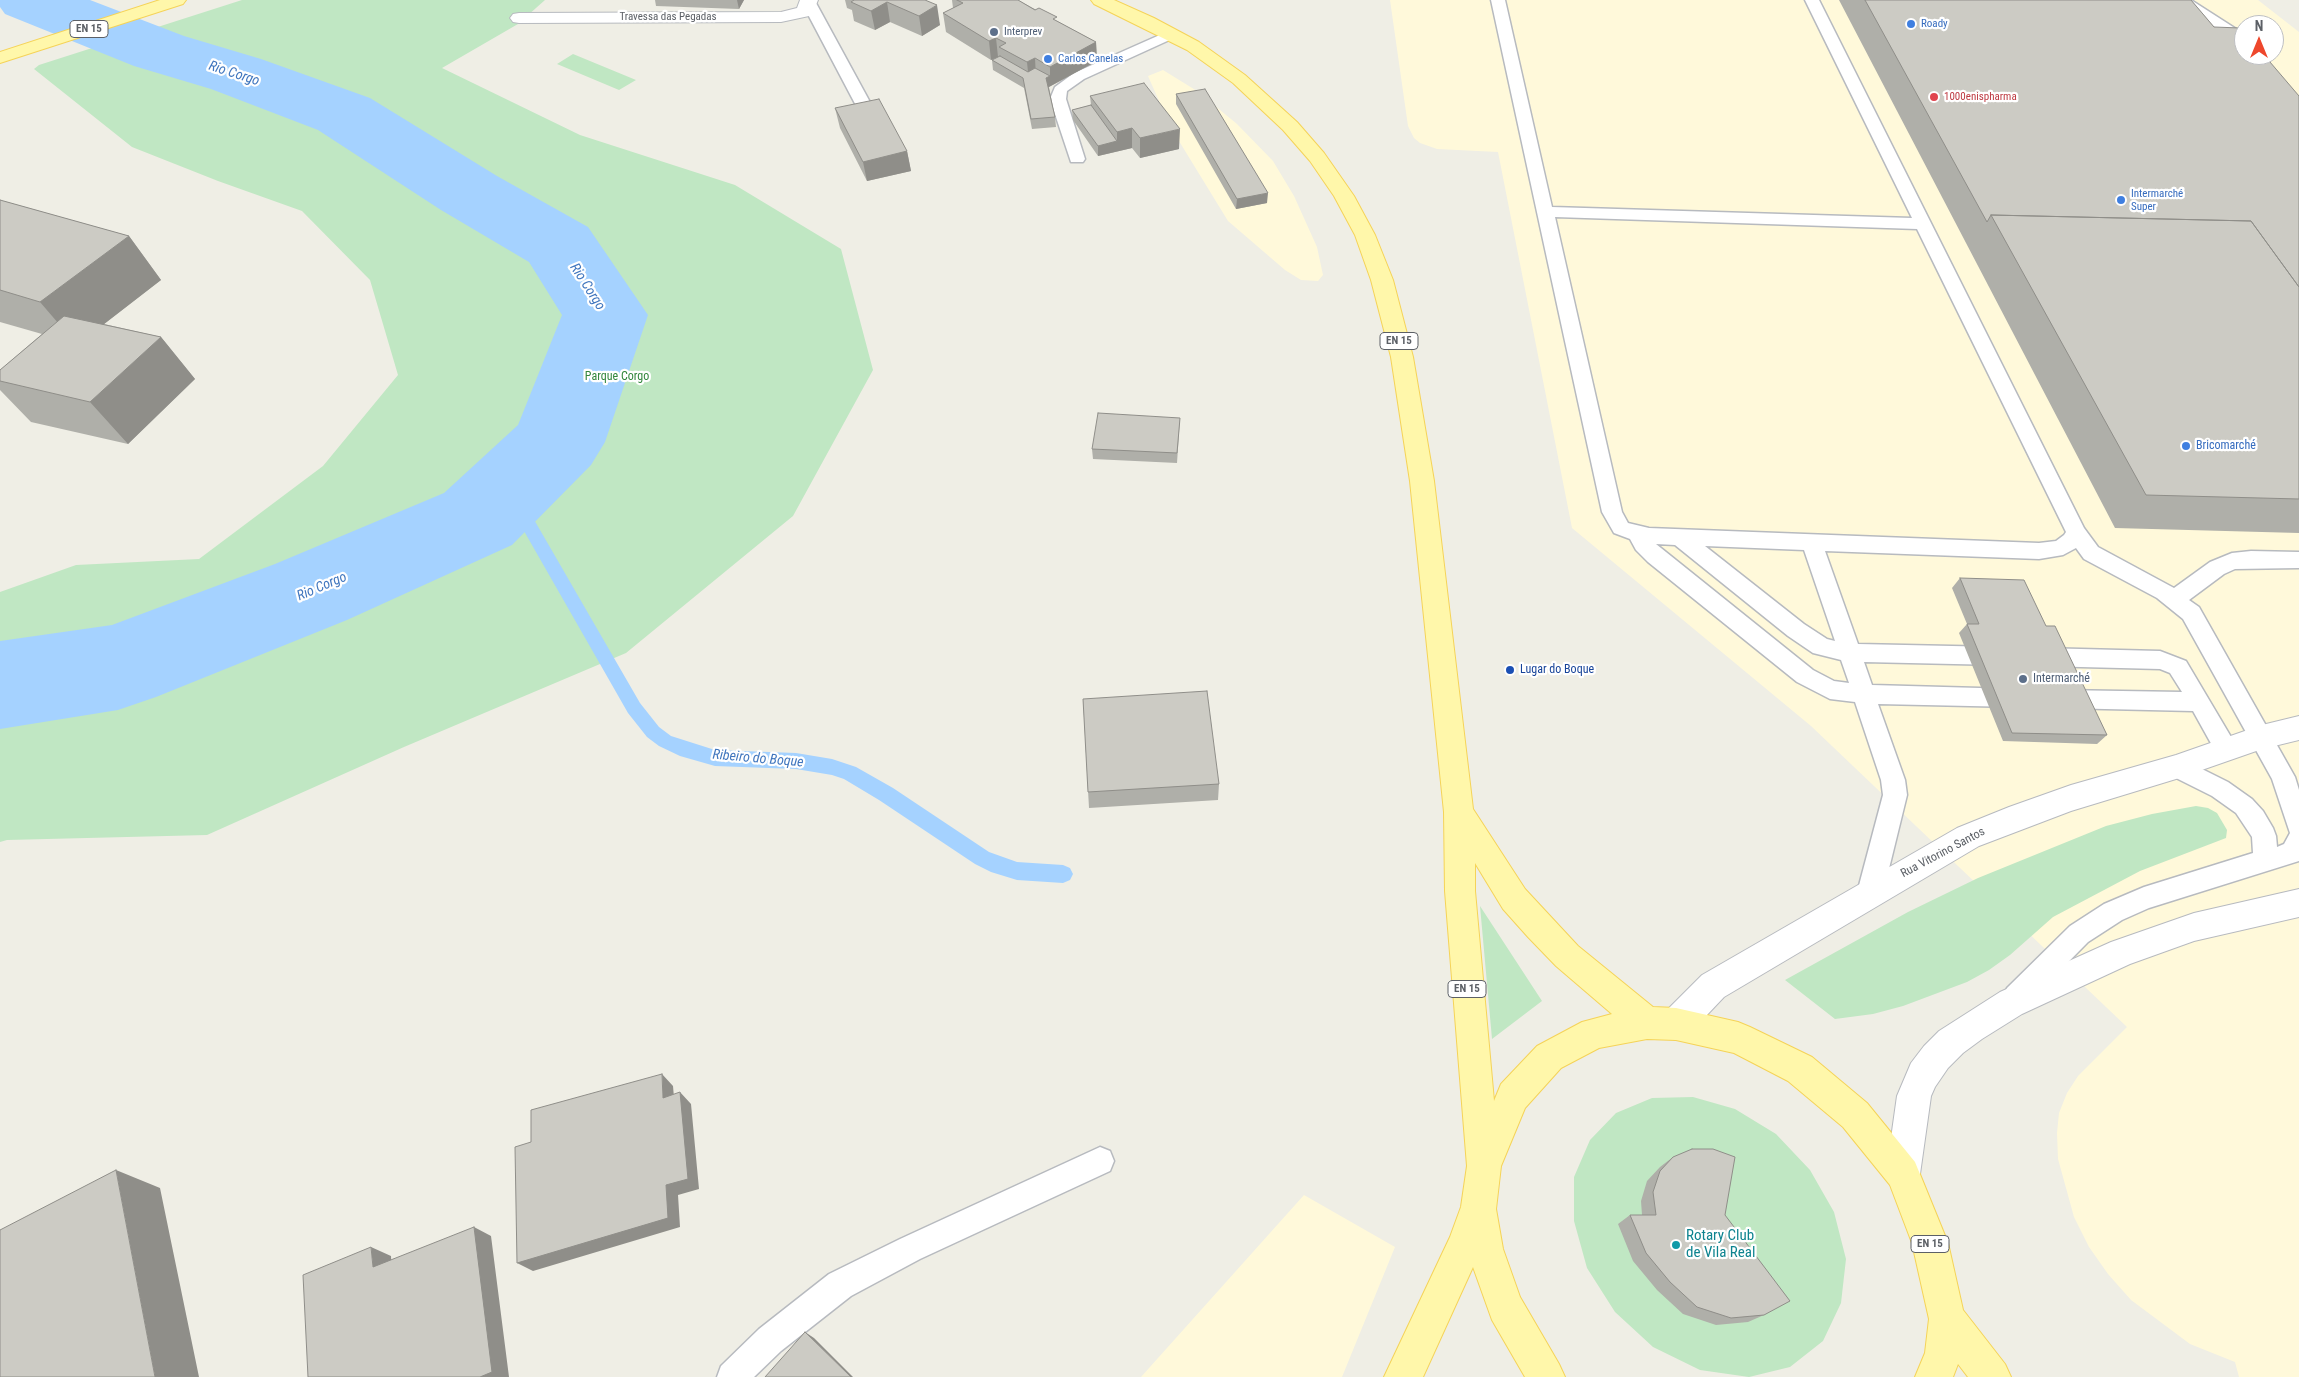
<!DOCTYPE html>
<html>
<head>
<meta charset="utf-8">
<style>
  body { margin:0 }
  #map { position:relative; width:2299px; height:1377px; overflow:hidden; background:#efeee5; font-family:"Roboto Condensed",sans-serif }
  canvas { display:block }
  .north { position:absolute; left:2234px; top:15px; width:50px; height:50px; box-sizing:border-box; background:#fff; border:1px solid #bebfc2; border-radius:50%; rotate:0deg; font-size:14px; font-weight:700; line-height:20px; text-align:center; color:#5c6066 }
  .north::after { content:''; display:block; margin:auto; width:18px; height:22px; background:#ee472c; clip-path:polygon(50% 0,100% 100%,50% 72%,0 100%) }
</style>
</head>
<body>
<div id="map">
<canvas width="2299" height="1377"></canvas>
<div class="north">N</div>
</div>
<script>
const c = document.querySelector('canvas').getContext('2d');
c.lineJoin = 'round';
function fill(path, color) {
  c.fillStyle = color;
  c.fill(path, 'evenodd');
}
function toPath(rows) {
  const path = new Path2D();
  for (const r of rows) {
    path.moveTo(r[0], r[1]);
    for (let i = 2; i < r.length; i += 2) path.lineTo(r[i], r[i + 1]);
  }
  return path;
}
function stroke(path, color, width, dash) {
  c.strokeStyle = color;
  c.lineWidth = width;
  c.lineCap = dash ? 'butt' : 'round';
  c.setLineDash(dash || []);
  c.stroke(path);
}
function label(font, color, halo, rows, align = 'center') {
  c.font = font + ' "Roboto Condensed",sans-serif';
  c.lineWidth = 4.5;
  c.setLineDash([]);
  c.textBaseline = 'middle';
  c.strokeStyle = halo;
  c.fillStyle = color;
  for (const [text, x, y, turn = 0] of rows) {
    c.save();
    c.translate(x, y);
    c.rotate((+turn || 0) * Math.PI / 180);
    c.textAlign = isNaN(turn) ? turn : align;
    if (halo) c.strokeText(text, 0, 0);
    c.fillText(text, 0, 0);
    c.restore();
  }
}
const commercial = toPath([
  [1390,0,2258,0,2299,32,2299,1377,2239,1377,2235,1362,2190,1344,2131,1300,2108,1274,2089,1247,2074,1217,2058,1159,2057,1133,2059,1113,2067,1093,2078,1076,2127,1027,1811,726,1572,528,1498,152,1437,149,1420,143,1414,138,1408,126],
  [2244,25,2274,25,2274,55,2244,55],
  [1163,70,1197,91,1237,124,1273,161,1294,196,1317,247,1323,275,1318,281,1301,280,1285,270,1228,221,1171,128,1148,76],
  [1304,1195,1395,1247,1342,1377,1141,1377]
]);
const green = toPath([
  [242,0,545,0,518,24,442,68,580,135,735,185,841,249,873,370,793,516,626,653,404,747,207,835,7,840,0,842,0,592,76,565,199,559,323,466,398,375,370,280,302,211,218,181,132,147,34,69,39,65],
  [573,54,636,80,619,90,557,64],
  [2196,806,2208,808,2217,813,2227,830,2226,838,2140,871,2053,917,2010,955,1989,970,1967,982,1903,1006,1873,1014,1835,1019,1785,980,1908,912,1978,878,2106,826,2152,814],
  [1480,906,1542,1001,1492,1039],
  [1693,1097,1735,1109,1776,1134,1810,1170,1834,1212,1846,1259,1841,1303,1823,1341,1790,1367,1749,1377,1700,1370,1653,1347,1615,1312,1587,1268,1574,1221,1574,1177,1590,1140,1616,1113,1652,1098]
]);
const stream = toPath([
  [508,483,514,485,640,703,659,727,671,736,715,750,796,753,832,759,856,767,893,788,989,852,1017,862,1063,865,1070,868,1073,874,1070,880,1063,883,1017,880,991,872,975,864,879,800,844,779,832,775,796,769,715,766,680,756,659,746,647,737,628,713,500,489,502,485,508,483]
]);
const river = toPath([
  [0,0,90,0,184,36,261,59,370,98,497,176,588,227,648,315,605,442,591,465,512,545,347,620,156,697,118,710,0,729,0,641,112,625,275,564,444,493,518,425,562,315,529,262,441,210,318,130,211,89,134,66,5,14,0,7,0,0]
]);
const lane = toPath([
  [804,0,814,0,816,3,877,115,874,118,869,120,864,118,861,115,802,3,804,0],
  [1491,0,1505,0,1552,207,1912,218,1805,0,1819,0,2084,528,2098,547,2174,588,2210,562,2232,553,2251,551,2299,552,2299,568,2235,569,2224,574,2189,600,2199,607,2295,777,2299,790,2299,861,2149,908,2122,920,2088,942,2025,1006,2016,1010,2007,1006,2003,997,2007,988,2070,926,2104,904,2144,887,2253,853,2252,837,2236,813,2212,796,2168,774,2164,767,2168,760,2176,757,2184,760,2228,782,2252,799,2263,811,2273,828,2276,836,2277,847,2284,844,2290,833,2272,779,2183,619,2157,598,2084,559,2076,548,2063,555,2039,559,1825,551,1858,644,1999,647,2007,650,2010,656,2007,662,1999,665,1864,662,1872,685,2016,689,2024,691,2027,698,2024,705,2016,707,1878,704,1905,780,1907,795,1883,893,1879,901,1870,904,1861,901,1857,893,1883,795,1881,780,1855,702,1830,699,1797,682,1648,562,1636,550,1630,539,1614,533,1602,512,1491,0],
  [1555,217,1917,229,2066,532,2064,535,2056,541,2039,543,1649,528,1628,523,1622,512,1555,217],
  [1656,544,1675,545,1788,636,1813,653,1841,660,1849,683,1834,681,1813,670,1656,544],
  [1705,546,1804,550,1835,641,1827,639,1804,624,1705,546],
  [2174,0,2191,0,2244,34,2244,44,2239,43,2174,0],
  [1171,30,1176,31,1178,34,1176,37,1084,79,1067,91,1066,99,1085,159,1083,162,1071,162,1050,99,1055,87,1074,73,1171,30],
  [2041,648,2160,651,2186,661,2234,742,2238,749,2234,756,2226,759,2218,756,2193,711,2061,708,2053,706,2050,699,2053,692,2061,690,2182,692,2170,673,2160,669,2041,666,2033,663,2030,657,2033,651,2041,648],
  [1100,1147,1110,1151,1114,1161,1110,1171,920,1259,851,1296,781,1351,754,1377,717,1377,721,1366,759,1329,829,1274,900,1239,1100,1147]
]);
const street = toPath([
  [800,0,818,0,813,12,809,16,781,22,519,23,513,22,510,18,513,14,519,13,781,12,797,8,800,0],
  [2299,716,2299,740,2262,749,2176,779,2071,811,1979,846,1724,997,1688,1035,1676,1040,1664,1035,1660,1024,1664,1013,1702,975,1957,828,2009,807,2071,785,2176,755,2262,725,2299,716],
  [2299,889,2299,917,2194,941,2130,964,2022,1014,1982,1039,1963,1053,1948,1068,1935,1087,1931,1096,1920,1174,1915,1186,1903,1191,1891,1186,1886,1174,1897,1096,1911,1063,1924,1046,1939,1031,2000,992,2111,942,2194,913,2299,889]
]);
const primary = toPath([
  [160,0,186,0,183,4,0,63,0,52,160,0],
  [1091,0,1114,0,1154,18,1199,42,1245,75,1297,122,1324,153,1354,196,1375,235,1393,280,1413,357,1434,481,1473,809,1525,889,1578,946,1653,1007,1676,1008,1738,1022,1750,1027,1812,1057,1867,1103,1915,1162,1948,1243,1963,1310,2005,1364,2011,1377,1968,1377,1958,1364,1953,1377,1915,1377,1925,1353,1929,1319,1912,1243,1890,1185,1843,1127,1788,1081,1734,1053,1676,1040,1647,1039,1599,1048,1561,1068,1525,1108,1501,1166,1496,1209,1503,1249,1520,1297,1559,1364,1565,1377,1525,1377,1492,1320,1473,1267,1423,1377,1384,1377,1450,1237,1461,1207,1467,1166,1445,891,1444,812,1410,481,1391,357,1371,280,1355,235,1334,196,1310,161,1283,130,1233,83,1187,50,1094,4,1091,0],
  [1475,863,1503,909,1528,937,1556,966,1612,1014,1582,1022,1537,1046,1501,1084,1494,1101,1475,891,1475,863]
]);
const wall = toPath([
  [655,0,744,0,739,9,656,6],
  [845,0,925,0,940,25,922,36,890,22,875,30,854,21,852,10,847,8],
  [952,0,1018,0,1096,42,1097,61,1049,87,1055,117,1056,127,1032,129,1024,88,993,70,992,60,994,59,991,60,946,32,943,13,953,8],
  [1839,0,2191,0,2214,27,2299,96,2299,533,2115,528],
  [1176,94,1267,203,1236,209,1176,104],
  [1090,96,1179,149,1140,158,1132,148,1098,156,1073,120,1072,110,1091,105],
  [835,108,907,151,911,171,867,181,840,128],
  [0,200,129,236,161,280,104,324,161,337,195,379,128,444,31,422,0,390,0,370,42,334,0,322],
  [1180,418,1177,463,1093,459,1092,449],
  [1960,578,2046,626,2107,735,2097,744,2003,741,1959,633,1967,624,1952,588],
  [1083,699,1219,784,1218,800,1089,808],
  [1673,1157,1725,1215,1764,1315,1748,1322,1716,1325,1683,1314,1657,1290,1633,1261,1618,1224,1630,1215,1642,1215,1641,1201,1647,1181,1660,1167]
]);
const shadedWall = toPath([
  [737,0,744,0,739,9],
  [887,2,890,22,875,30,871,11],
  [937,5,940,25,922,36,919,16],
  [996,38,998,57,991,60,989,41],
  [1096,42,1097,61,1047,88,1046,78,1050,76,1050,67],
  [1035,58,1036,78,1029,82,1027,62],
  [1132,128,1132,148,1098,156,1098,146,1117,141,1117,132],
  [1180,129,1179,149,1140,158,1140,138],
  [907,151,911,171,867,181,863,162],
  [1268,193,1267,203,1236,209,1237,199],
  [129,236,161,280,77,345,40,302],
  [161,337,195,379,128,444,90,402],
  [662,1074,673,1086,675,1109,663,1098],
  [680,1092,691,1104,699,1189,678,1195,680,1227,533,1271,517,1263,666,1185],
  [116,1170,160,1188,199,1377,155,1377],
  [474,1227,491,1236,509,1377,480,1377],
  [371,1247,391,1256,392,1276,373,1267],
  [805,1332,814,1338,853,1377,851,1377]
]);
const building = toPath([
  [854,0,925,0,937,5,919,16,887,2,871,11,851,2,854,0],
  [957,0,1018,0,1035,10,1039,8,1057,17,1053,19,1096,42,1050,67,1035,58,1027,62,999,47,1006,43,996,38,989,41,943,13,963,3,957,0],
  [1865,0,2191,0,2214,27,2240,28,2244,32,2244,55,2264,55,2299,96,2299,287,2251,221,1991,215,1987,222,1865,0],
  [1000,56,1028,72,1035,68,1050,76,1046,78,1055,117,1031,119,1023,78,992,60,1000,56],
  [1144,83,1180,129,1140,138,1132,128,1117,132,1090,96,1144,83],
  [1205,89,1268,193,1237,199,1176,94,1205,89],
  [879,99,907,151,863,162,835,108,879,99],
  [1091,105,1117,141,1098,146,1072,110,1091,105],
  [0,200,129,236,40,302,0,290,0,200],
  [1991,215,2251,221,2299,287,2299,499,2146,495,1991,215],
  [64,316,161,337,90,402,0,381,0,370,64,316],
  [1098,413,1180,418,1177,453,1092,449,1098,413],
  [1960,578,2024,580,2046,626,2055,626,2107,735,2012,733,1967,624,1979,624,1960,578],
  [1207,691,1219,784,1088,792,1083,699,1207,691],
  [662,1074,663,1098,680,1092,688,1179,666,1185,668,1218,517,1263,515,1147,531,1142,531,1110,662,1074],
  [1692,1149,1713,1149,1735,1157,1725,1215,1790,1301,1764,1315,1731,1318,1697,1307,1670,1282,1646,1253,1630,1215,1656,1215,1653,1192,1660,1171,1673,1157,1692,1149],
  [116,1170,155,1377,0,1377,0,1230,116,1170],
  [474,1227,492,1372,480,1377,308,1377,303,1275,371,1247,373,1267,474,1227],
  [805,1332,851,1377,765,1377,805,1332]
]);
const markers = [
  [1911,24,5,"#3f7fe0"],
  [994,32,5,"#5c6f8a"],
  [1048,59,5,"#3f7fe0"],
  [1934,97,5,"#e0444e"],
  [2121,200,5,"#3f7fe0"],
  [2186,446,5,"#3f7fe0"],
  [1510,670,5,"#1a4fb4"],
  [2023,679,5,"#5c6f8a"],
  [1676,1245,5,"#0f9aa8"]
];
const farStreetnames = [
  ["Travessa das Pegadas",668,17]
];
const farShopnames = [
  ["Roady",1921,24],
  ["Carlos Canelas",1058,59],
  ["Intermarché",2131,194],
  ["Super",2131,207]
];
const shields = [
  [89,29,38],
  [1399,341,38],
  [1467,989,38],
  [1930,1244,38]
];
const shieldNames = [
  ["EN 15",89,29],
  ["EN 15",1399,341],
  ["EN 15",1467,989],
  ["EN 15",1930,1244]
];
const farServicenames = [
  ["Interprev",1004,32]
];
const farHealthnames = [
  ["1000enispharma",1944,97]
];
const parkNames = [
  ["Parque Corgo",617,377]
];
const shopNames = [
  ["Bricomarché",2196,446]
];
const transitNames = [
  ["Lugar do Boque",1520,670]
];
const serviceNames = [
  ["Intermarché",2033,679]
];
const streetNames = [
  ["Rua Vitorino Santos",1943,853,-28]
];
const waterNames = [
  ["Rio Corgo",234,74,18],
  ["Rio Corgo",587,287,57],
  ["Rio Corgo",322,587,-23],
  ["Ribeiro do Boque",758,759,5]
];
const nearCulturenames = [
  ["Rotary Club",1686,1236],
  ["de Vila Real",1686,1253]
];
fill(commercial, '#fff9da');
fill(green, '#c0e7c3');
fill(stream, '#a5d2ff');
fill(river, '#a5d2ff');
stroke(lane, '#b7babf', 3);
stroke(street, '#b7babf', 2);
stroke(primary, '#f5d358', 2);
fill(lane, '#fff');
fill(street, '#fff');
fill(primary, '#fff7aa');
fill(wall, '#afafa9');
fill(shadedWall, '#8f8e89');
fill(building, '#cccbc4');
stroke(building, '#8f8e89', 1);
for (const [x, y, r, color] of markers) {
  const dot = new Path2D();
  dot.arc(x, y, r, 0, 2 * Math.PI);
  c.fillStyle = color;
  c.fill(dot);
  stroke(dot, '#fff', 2);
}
label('11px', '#5c6066', '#fff', farStreetnames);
label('11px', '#366cbe', '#fff', farShopnames, 'left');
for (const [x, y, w] of shields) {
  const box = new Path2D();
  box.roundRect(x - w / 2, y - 8.5, w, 17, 4);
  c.fillStyle = '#fff';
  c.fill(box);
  stroke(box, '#5c6066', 1);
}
label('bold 11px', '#5c6066', null, shieldNames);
label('11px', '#4e5e75', '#fff', farServicenames, 'left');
label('11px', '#be3a42', '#fff', farHealthnames, 'left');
label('12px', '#32863c', '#fff', parkNames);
label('12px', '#366cbe', '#fff', shopNames, 'left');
label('12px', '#164399', '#fff', transitNames, 'left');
label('12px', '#4e5e75', '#fff', serviceNames, 'left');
label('12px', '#5c6066', '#fff', streetNames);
label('italic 14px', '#4076be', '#fff', waterNames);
label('15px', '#0d838f', '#fff', nearCulturenames, 'left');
</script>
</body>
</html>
